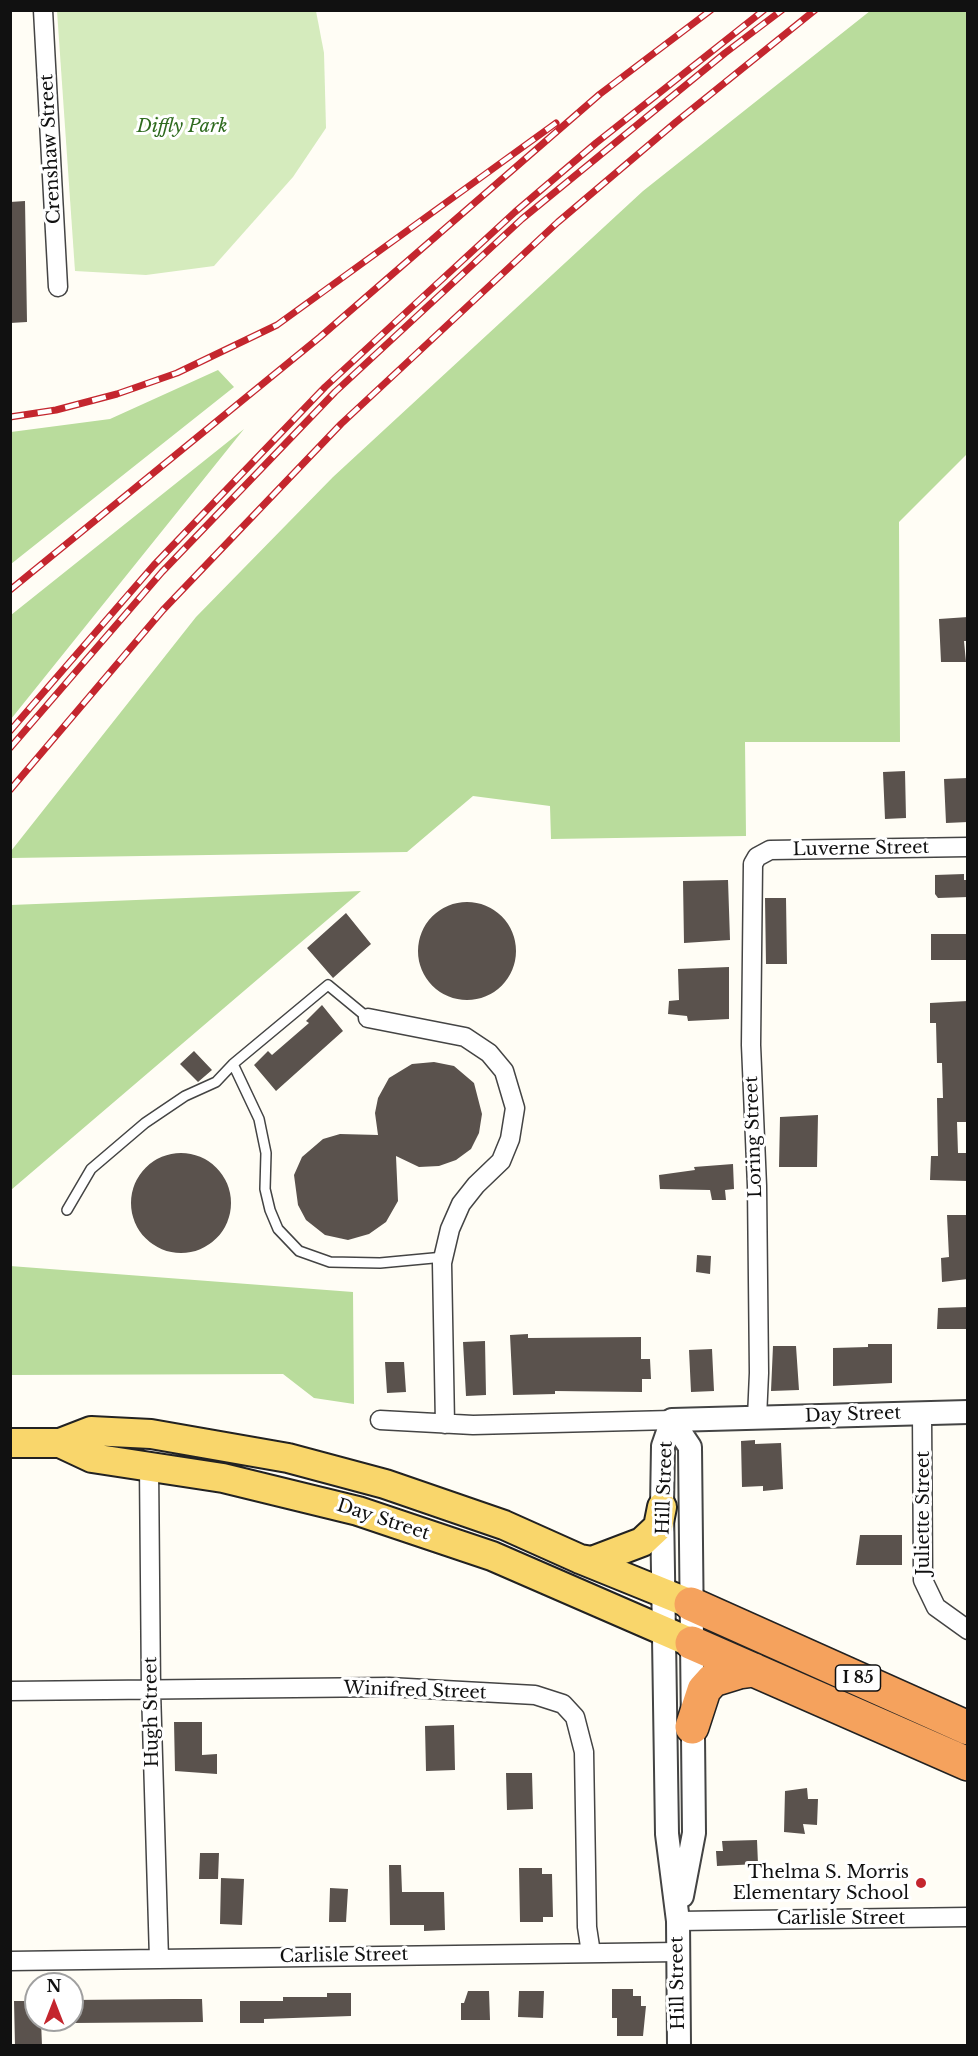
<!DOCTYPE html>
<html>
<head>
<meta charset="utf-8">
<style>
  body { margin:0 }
  #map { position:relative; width:978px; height:2056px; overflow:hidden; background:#fffdf5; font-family:"Libre Baskerville",serif }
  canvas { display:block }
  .frame { position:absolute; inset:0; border:12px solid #111; pointer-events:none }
  .north { position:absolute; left:24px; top:1972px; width:60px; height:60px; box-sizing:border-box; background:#fff; border:2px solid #a0a0a0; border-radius:50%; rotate:0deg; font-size:16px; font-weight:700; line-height:24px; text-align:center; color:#111 }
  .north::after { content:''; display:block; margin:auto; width:21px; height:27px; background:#c4262e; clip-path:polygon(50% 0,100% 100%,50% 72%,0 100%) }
</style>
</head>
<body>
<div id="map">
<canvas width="978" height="2056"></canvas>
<div class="frame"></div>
<div class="north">N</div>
</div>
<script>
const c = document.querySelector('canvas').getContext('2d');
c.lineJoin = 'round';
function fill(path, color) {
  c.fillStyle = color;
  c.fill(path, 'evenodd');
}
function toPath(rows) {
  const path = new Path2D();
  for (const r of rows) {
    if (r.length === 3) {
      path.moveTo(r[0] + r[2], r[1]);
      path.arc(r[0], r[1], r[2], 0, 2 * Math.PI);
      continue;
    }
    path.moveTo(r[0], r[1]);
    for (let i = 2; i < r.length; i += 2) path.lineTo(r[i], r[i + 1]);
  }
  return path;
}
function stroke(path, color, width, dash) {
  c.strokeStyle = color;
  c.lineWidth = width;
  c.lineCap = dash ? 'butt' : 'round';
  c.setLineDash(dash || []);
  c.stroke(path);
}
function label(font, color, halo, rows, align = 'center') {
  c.font = font + ' "Libre Baskerville",serif';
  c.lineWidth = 6;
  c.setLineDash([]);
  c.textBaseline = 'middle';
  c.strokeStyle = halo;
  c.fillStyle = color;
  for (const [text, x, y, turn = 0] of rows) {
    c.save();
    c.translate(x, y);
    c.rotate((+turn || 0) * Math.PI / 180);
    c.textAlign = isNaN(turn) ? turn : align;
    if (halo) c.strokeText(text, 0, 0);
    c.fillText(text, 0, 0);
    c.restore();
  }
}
const green = toPath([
  [57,11,316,11,324,53,326,128,293,177,214,266,146,275,75,271]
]);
const forest = toPath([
  [870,11,968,11,967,454,899,522,900,742,745,742,746,836,551,839,550,806,473,796,407,852,11,858,11,851,196,617,333,477,643,191],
  [218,370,234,387,11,564,11,432,110,419],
  [244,429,11,719,11,615],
  [361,891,11,1190,11,905],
  [10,1266,353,1292,354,1404,314,1398,283,1374,11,1375]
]);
const building = toPath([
  [25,201,27,322,10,323,10,202],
  [968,617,968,641,964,641,966,662,941,662,939,619],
  [905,771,906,818,885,819,883,772],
  [968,778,968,822,946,823,944,779],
  [964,874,964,880,968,880,968,897,938,898,935,894,935,875],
  [728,880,730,940,684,943,683,881],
  [765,898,786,898,787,964,766,964],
  [467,951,49],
  [346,913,371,944,333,978,307,948],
  [931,934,968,934,968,960,931,960],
  [729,967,729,1019,688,1021,687,1016,668,1014,669,1001,679,1000,678,969],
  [968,1001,968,1122,957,1122,958,1153,968,1153,968,1181,930,1180,931,1156,938,1156,937,1098,943,1098,942,1063,937,1063,936,1023,930,1023,930,1003],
  [322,1005,343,1031,276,1091,254,1065,268,1051,272,1055,309,1023,306,1021],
  [194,1051,212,1070,198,1082,180,1064],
  [434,1062,454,1066,474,1083,482,1114,479,1133,471,1149,456,1160,439,1166,419,1167,396,1156,398,1201,386,1222,369,1234,348,1240,325,1235,306,1220,298,1205,294,1175,302,1157,323,1139,340,1134,378,1135,375,1113,378,1098,389,1078,412,1064],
  [818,1115,817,1167,779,1167,780,1117],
  [181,1203,50],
  [733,1164,734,1189,725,1190,726,1200,712,1200,710,1190,660,1189,659,1175,695,1170,694,1167],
  [947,1215,968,1215,968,1279,942,1282,941,1258,949,1257],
  [697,1255,711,1256,710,1274,696,1272],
  [968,1307,968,1329,937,1329,938,1308],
  [528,1334,528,1338,641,1337,641,1359,650,1359,651,1379,642,1379,642,1392,555,1391,555,1394,513,1395,510,1335],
  [485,1341,486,1395,466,1396,463,1342],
  [868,1344,892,1344,892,1383,833,1386,833,1348,868,1347],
  [773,1346,796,1346,799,1390,771,1391],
  [712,1349,714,1391,691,1392,689,1350],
  [385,1362,404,1362,406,1392,387,1393],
  [755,1440,755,1444,781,1443,783,1489,763,1491,763,1486,742,1487,741,1441],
  [860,1535,902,1535,902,1565,856,1565],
  [174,1722,202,1722,202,1755,217,1754,217,1774,175,1771],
  [454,1725,455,1770,426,1771,425,1726],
  [506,1773,532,1773,533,1809,507,1810],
  [807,1788,808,1799,818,1799,817,1825,803,1824,805,1834,784,1832,785,1791],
  [757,1840,758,1864,717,1866,716,1851,723,1851,722,1841],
  [200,1853,219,1853,218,1879,199,1879],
  [389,1865,401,1865,402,1892,444,1892,445,1930,424,1931,424,1925,390,1925],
  [519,1868,542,1868,542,1874,552,1874,553,1917,543,1917,543,1922,520,1922],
  [221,1878,244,1879,242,1925,220,1924],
  [330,1888,348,1889,346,1922,329,1922],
  [612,1989,633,1989,633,1996,641,1996,641,2006,646,2006,643,2036,617,2036,617,2018,612,2018],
  [468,1991,489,1991,490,2020,461,2020,461,2003,464,2003],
  [519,1991,544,1991,543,2018,518,2017],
  [327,1993,351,1993,351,2016,264,2019,264,2023,240,2023,240,2001,283,2001,283,1997,327,1997],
  [174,1999,202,1999,203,2022,72,2023,72,2000],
  [14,2001,36,2001,36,2020,41,2020,42,2046,15,2046]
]);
const service = toPath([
  [368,1018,328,985,233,1064,259,1119,266,1153,265,1189,270,1210,278,1229,299,1251,330,1262,380,1263,444,1257],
  [67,1210,91,1169,145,1123,185,1096,216,1082,233,1064]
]);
const minor = toPath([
  [43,10,58,287],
  [368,1018,465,1037,489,1053,504,1071,515,1108,510,1139,501,1161,476,1185,461,1204,450,1229,442,1263,445,1424],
  [922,1413,923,1580,936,1607,968,1630],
  [757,1418,759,1373,757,1186,751,1045,753,864,757,857,770,850,968,847],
  [380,1420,473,1425,672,1420],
  [149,1465,151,1690,159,1959],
  [10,1691,389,1687,535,1695,563,1704,575,1717,584,1752,587,1927,591,1953],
  [678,1921,968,1917],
  [10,1961,678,1952]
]);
const tertiary = toPath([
  [672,1420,663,1446,662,1507,667,1834,678,1921,679,2046],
  [672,1420,690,1447,694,1833,682,1896],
  [672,1420,968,1412]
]);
const primary = toPath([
  [10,1443,60,1443,91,1431,151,1434,288,1458,385,1484,504,1525,580,1559,691,1604],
  [60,1443,92,1458,223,1478,358,1511,492,1556,692,1643],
  [580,1559,592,1561,642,1542,658,1527,662,1507]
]);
const motorway = toPath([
  [691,1604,968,1728],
  [692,1643,968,1764],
  [692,1727,704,1690,713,1680,739,1672,754,1670]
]);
const rail = toPath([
  [10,417,56,410,117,394,177,373,277,325,556,123],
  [10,590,320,337,600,94,711,10],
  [10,731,154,565,325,387,515,212,596,143,764,10],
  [10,748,162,572,335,392,522,219,725,53,782,10],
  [10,790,163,610,341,424,558,222,676,122,815,10]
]);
const markers = [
  [921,1883,6,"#c4262e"]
];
const shields = [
  [858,1678,45]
];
const shieldNames = [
  ["I 85",858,1678]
];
const parkNames = [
  ["Diffly Park",182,127]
];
const streetNames = [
  ["Crenshaw Street",51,149,-93],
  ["Luverne Street",861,849,-1],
  ["Loring Street",754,1137,-92],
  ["Day Street",853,1415,-2],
  ["Hill Street",665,1488,-88],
  ["Juliette Street",924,1513,-90],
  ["Day Street",383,1520,18],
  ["Winifred Street",415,1691,2],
  ["Hugh Street",152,1712,-91],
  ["Carlisle Street",841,1919],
  ["Carlisle Street",344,1956,-1],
  ["Hill Street",678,1983,-91]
];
const poiNames = [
  ["Thelma S. Morris",909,1873],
  ["Elementary School",909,1894]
];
fill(green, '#d5ebbd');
fill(forest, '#b9dc9c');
fill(building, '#5a524d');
stroke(service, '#444', 12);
stroke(minor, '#444', 21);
stroke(tertiary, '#444', 26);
stroke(primary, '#222', 32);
stroke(motorway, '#222', 36);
stroke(service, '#fff', 9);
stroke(minor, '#fff', 18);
stroke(tertiary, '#fff', 22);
stroke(primary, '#f9d66b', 28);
stroke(motorway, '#f5a25d', 33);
stroke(rail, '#c4262e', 7);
stroke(rail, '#fff', 4.5, [14]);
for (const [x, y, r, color] of markers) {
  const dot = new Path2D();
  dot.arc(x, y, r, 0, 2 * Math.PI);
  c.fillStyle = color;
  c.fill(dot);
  stroke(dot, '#fff', 2);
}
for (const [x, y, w] of shields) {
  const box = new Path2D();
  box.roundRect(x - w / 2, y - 13, w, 26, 4.5);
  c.fillStyle = '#fff';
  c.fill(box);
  stroke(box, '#111', 1.5);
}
label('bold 16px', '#111', null, shieldNames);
label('italic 18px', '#2f6b1f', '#fff', parkNames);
label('18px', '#111', '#fff', streetNames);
label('18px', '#111', '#fff', poiNames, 'right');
</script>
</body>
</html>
